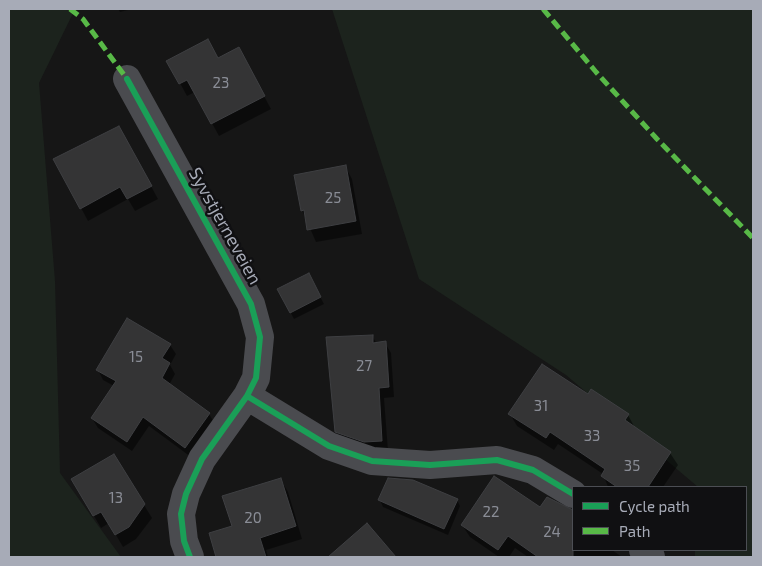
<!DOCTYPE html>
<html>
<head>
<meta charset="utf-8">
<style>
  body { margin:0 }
  #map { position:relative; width:762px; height:566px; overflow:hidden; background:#161616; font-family:"Exo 2",sans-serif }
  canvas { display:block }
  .frame { position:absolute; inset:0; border:10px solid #a7abb7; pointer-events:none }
  .legend { position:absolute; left:572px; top:486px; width:175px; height:65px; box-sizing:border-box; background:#101012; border:1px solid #4c4e54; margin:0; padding:6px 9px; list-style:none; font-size:15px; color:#a7abb7 }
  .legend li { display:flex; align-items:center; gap:10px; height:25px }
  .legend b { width:25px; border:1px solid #4c4e54 }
</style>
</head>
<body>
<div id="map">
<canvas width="762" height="566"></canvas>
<div class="frame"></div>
<ul class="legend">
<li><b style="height:6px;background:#1a9f57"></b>Cycle path</li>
<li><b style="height:6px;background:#58b947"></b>Path</li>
</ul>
</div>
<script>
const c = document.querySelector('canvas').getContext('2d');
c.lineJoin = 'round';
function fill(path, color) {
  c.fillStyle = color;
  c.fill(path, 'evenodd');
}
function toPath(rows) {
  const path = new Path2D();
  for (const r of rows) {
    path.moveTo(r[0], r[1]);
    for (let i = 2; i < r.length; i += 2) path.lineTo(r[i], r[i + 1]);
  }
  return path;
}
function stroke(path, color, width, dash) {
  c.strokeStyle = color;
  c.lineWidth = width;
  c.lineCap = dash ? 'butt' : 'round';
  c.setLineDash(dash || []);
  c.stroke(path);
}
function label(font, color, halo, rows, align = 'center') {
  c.font = font + ' "Exo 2",sans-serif';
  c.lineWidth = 5;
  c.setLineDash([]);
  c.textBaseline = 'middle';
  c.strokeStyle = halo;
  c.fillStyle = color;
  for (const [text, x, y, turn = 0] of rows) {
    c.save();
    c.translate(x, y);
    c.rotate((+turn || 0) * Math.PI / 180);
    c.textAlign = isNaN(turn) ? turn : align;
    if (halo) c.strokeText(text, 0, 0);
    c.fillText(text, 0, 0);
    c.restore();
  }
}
const green = toPath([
  [9,9,75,9,39,83,55,281,60,473,121,557,9,557],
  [332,9,753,9,753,557,695,557,695,550,746,550,746,487,698,487,566,375,419,279]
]);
const shadow = toPath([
  [118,9,132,9,120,12],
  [168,61,245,61,271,109,219,136,195,92,187,96],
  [126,140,158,199,135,211,128,199,88,221,55,159],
  [345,166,352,179,362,234,316,242,302,210],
  [308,274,324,304,294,319,279,290],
  [372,336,377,344,385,343,391,353,394,397,384,398,388,451,343,442,336,431],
  [170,345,176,354,170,365,175,374,169,385,209,414,215,424,191,457,149,426,132,451,98,428,92,418,114,386,103,380,98,370],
  [588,396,628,415,635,428,670,453,678,465,663,487,608,487,603,474,558,444,554,450,517,426,510,414],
  [73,480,144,505,152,518,136,539,123,547,109,523,101,528],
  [281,480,288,492,302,539,266,550,268,557,218,557,210,534,233,527],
  [547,498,573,513,573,550,612,550,622,557,528,557,515,548,509,557,499,557,470,537,462,525,540,508],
  [380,500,457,500,460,506,448,535,383,507],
  [367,525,395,557,339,557,336,552]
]);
const building = toPath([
  [208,39,218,58,239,47,265,96,211,124,187,80,179,84,166,61,208,39],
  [119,126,152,186,127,199,120,187,80,209,53,159,119,126],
  [346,165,356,221,307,230,304,210,301,211,294,175,346,165],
  [309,273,321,297,290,313,277,289,309,273],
  [127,318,171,344,162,358,170,363,162,378,210,413,185,448,143,417,127,442,91,418,116,381,96,370,127,318],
  [373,335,373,343,386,341,389,387,379,388,382,441,364,442,335,432,326,337,373,335],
  [542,364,588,394,591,389,629,414,625,420,671,452,648,487,617,487,601,476,605,469,550,432,546,438,508,414,542,364],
  [114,454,145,504,129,527,115,535,101,512,93,516,71,479,114,454],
  [494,476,540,507,547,497,573,510,573,557,538,557,508,536,498,550,461,525,494,476],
  [281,478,296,526,260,538,266,557,216,557,209,533,232,526,222,496,281,478],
  [388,478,413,480,458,499,444,529,378,500,388,478],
  [367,523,396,557,328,557,367,523]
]);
const minor = toPath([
  [127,79,251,304,260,337,256,378,247,396],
  [643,550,651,557],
  [190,557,184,541,181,514,186,494,202,459,247,396,329,446,372,461,430,465,497,460,533,470,573,494]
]);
const quiet = toPath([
  [70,9,83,19,127,79],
  [543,9,596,72,657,139,753,238]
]);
const cycleway = toPath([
  [127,79,251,304,260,337,256,378,247,396],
  [190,557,184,541,181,514,186,494,202,459,247,396,329,446,372,461,430,465,497,460,533,470,573,494]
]);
const numberNames = [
  ["23",221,83],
  ["25",333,198],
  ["15",136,357],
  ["27",364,366],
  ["31",541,406],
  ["33",592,436],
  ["35",632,466],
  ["13",116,498],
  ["22",491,512],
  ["20",253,518],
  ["24",552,532]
];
const streetNames = [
  ["Syvstjerneveien",225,226,61]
];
fill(green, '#1c231d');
fill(shadow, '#0007');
fill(building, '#343435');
stroke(building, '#3e3f42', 1);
stroke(minor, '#4a4b4f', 28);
stroke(quiet, '#58b947', 5, [10, 5]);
stroke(cycleway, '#1a9f57', 6);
label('15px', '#8a8d96', null, numberNames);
label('18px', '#a7abb7', '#101012', streetNames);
</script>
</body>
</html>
